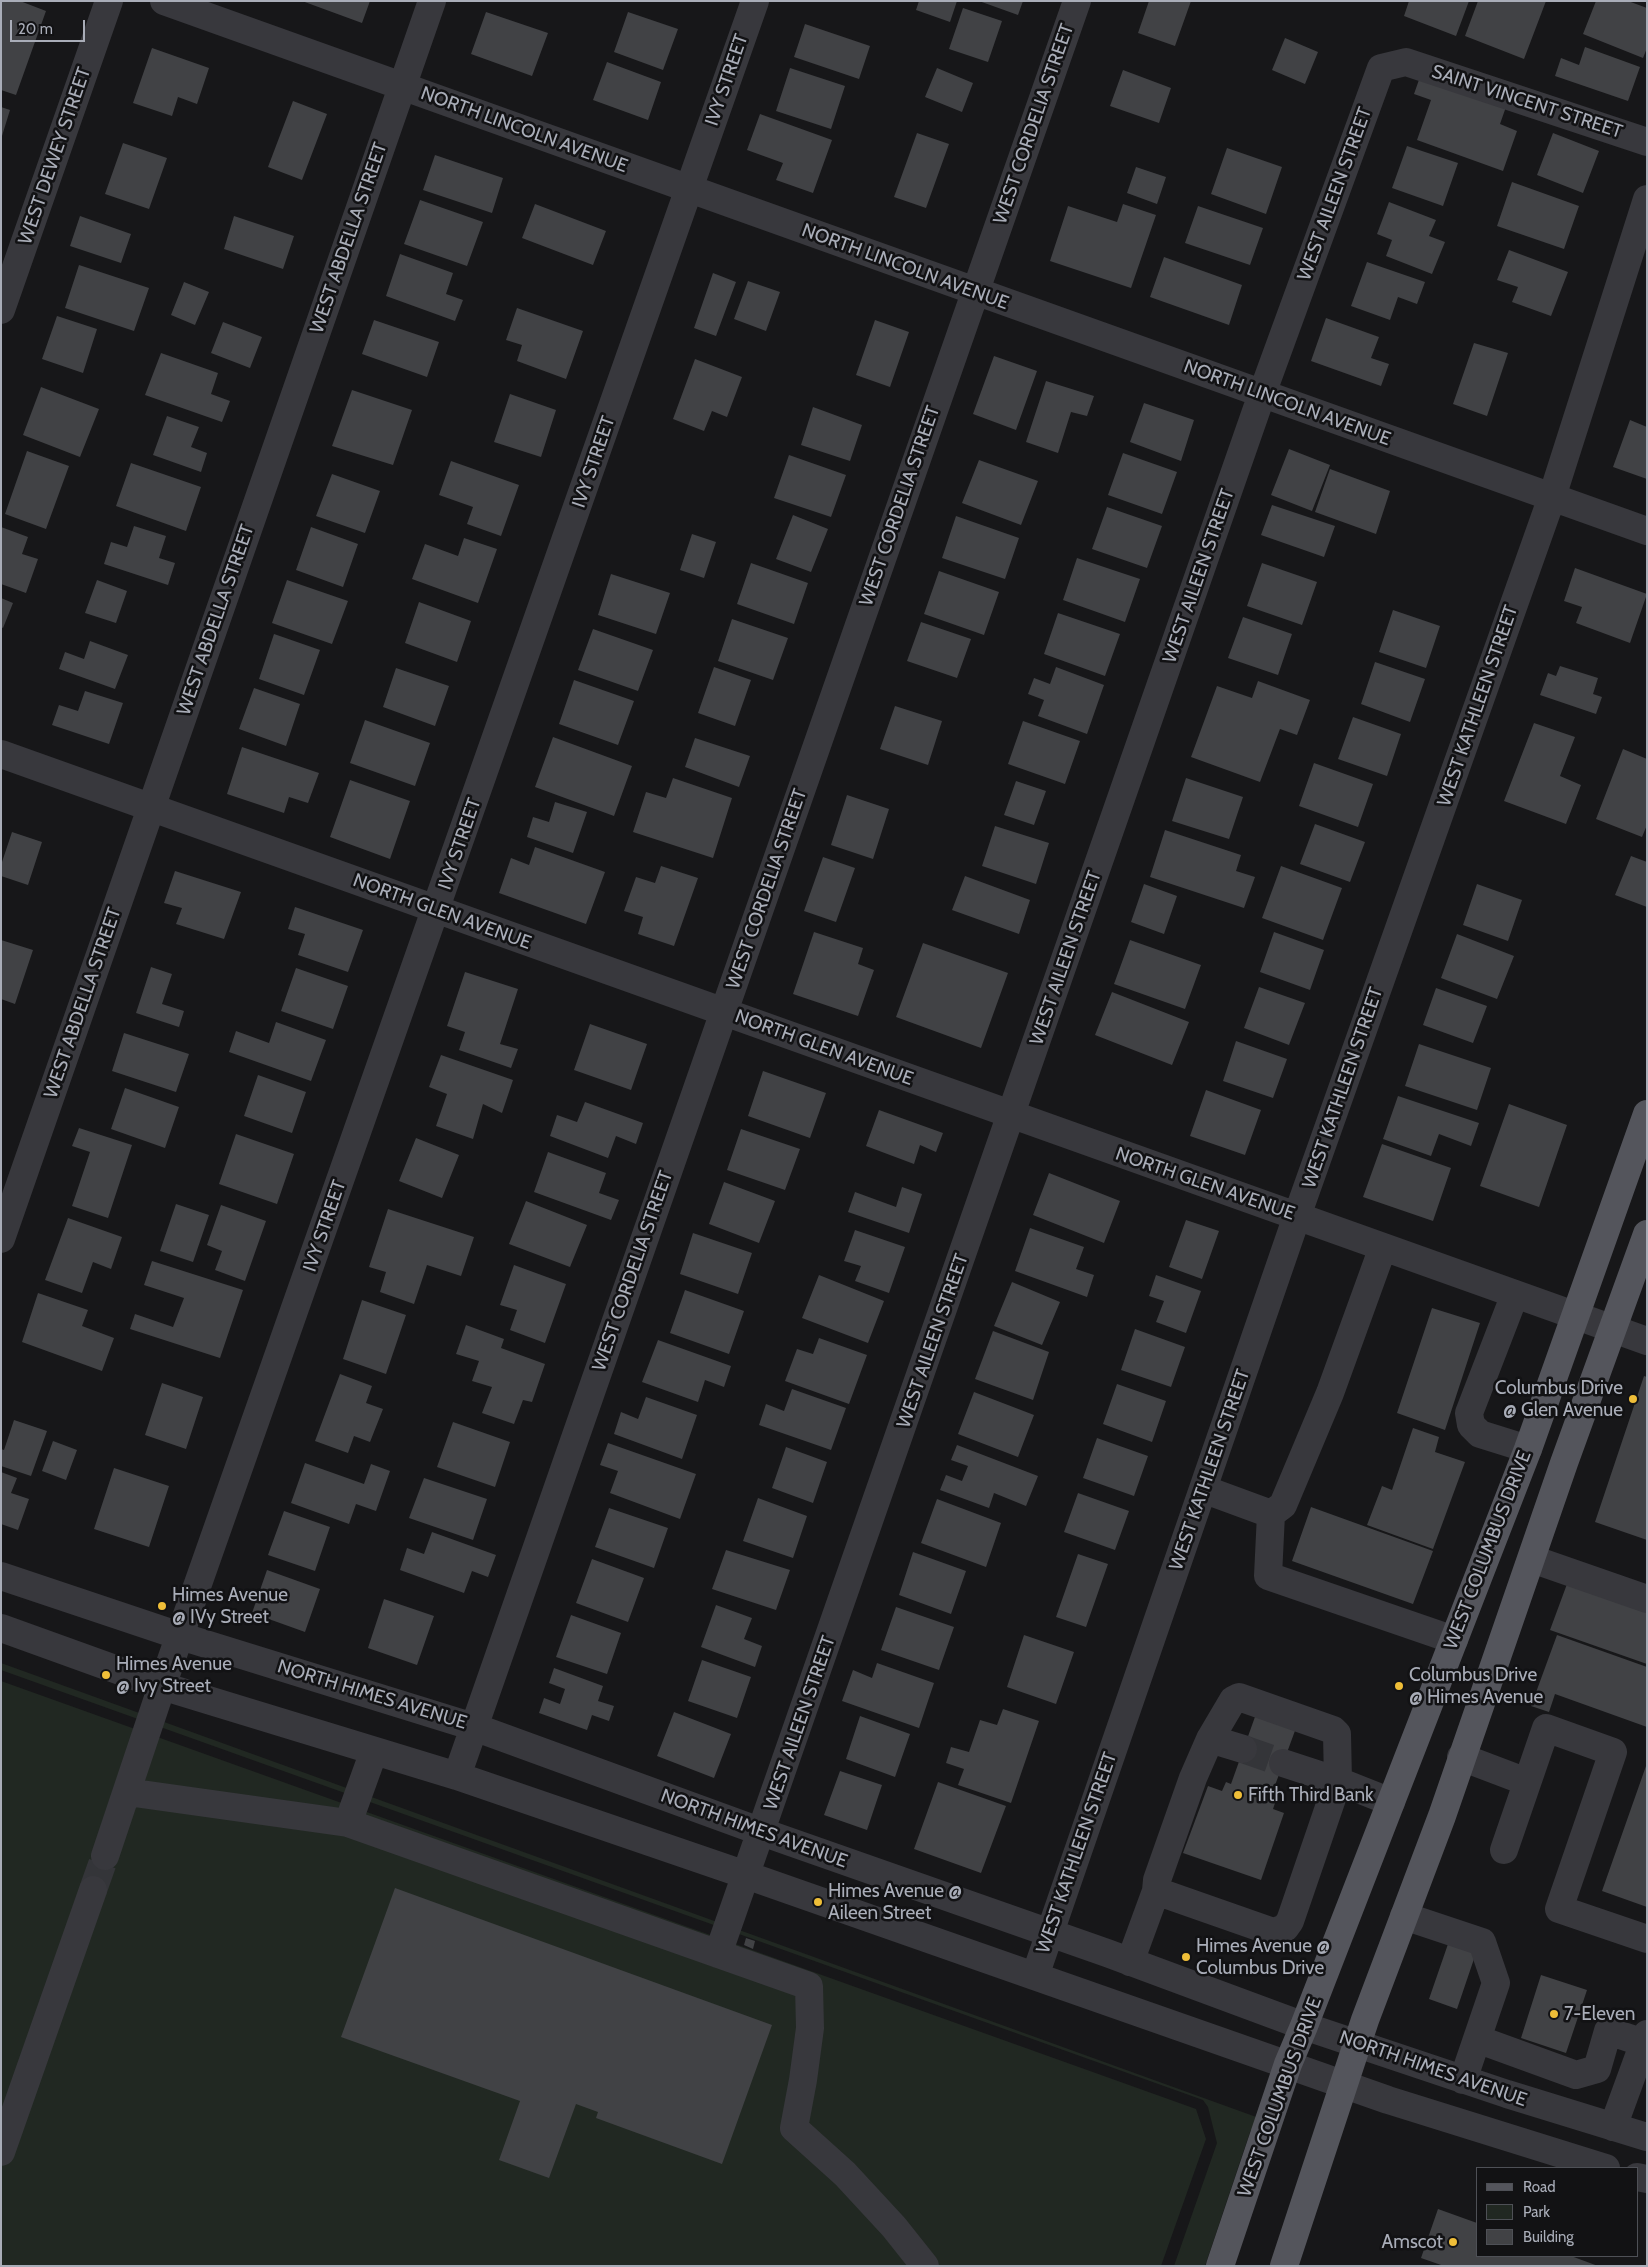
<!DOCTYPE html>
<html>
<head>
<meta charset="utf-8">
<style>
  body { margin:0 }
  #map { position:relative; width:1648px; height:2267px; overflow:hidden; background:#171719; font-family:Cabin,sans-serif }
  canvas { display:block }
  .frame { position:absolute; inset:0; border:2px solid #a9adb8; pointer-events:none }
  .legend { position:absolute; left:1476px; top:2167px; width:162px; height:90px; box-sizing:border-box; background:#121214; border:1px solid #4e5056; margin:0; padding:6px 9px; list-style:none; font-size:15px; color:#a9adb8 }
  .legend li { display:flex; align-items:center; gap:10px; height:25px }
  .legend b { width:25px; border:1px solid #4e5056 }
  .scale { position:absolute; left:10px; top:20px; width:75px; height:22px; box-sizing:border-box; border:2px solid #a9adb8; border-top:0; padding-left:6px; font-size:15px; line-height:18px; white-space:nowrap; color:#a9adb8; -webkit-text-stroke:4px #121214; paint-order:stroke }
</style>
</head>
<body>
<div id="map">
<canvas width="1648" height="2267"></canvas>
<div class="frame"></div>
<ul class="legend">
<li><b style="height:6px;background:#54555c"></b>Road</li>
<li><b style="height:14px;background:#212822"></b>Park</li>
<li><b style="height:14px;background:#414245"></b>Building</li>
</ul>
<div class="scale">20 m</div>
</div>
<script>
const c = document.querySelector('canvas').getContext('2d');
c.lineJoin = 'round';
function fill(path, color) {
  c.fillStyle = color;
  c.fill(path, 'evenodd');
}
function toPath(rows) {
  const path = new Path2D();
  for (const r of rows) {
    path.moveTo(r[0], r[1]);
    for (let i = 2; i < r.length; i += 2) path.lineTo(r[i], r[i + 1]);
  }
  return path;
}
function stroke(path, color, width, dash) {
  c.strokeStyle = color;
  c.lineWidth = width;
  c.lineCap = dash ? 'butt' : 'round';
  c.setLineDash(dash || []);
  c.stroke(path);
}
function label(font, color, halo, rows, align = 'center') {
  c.font = font + ' Cabin,sans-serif';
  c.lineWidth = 5;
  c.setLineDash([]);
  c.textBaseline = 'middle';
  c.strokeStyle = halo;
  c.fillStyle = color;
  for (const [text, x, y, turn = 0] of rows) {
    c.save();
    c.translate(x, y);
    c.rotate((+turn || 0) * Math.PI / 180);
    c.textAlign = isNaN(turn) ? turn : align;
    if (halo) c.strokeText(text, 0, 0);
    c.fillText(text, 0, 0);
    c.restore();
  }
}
const green = toPath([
  [1,1663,1259,2118,1250,2132,1205,2266,1174,2266,1217,2143,1208,2107,1203,2100,1,1670],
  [1,1681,1196,2109,1206,2139,1161,2266,1,2266]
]);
const building = toPath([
  [1,1,20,1,46,11,16,95,1,90],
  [302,1,370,1,362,23],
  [919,1,957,1,950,22,916,10],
  [979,1,1023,1,1018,15],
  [1149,1,1191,1,1175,46,1138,33],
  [1409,1,1469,1,1456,36,1404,16],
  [1478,1,1546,1,1524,59,1465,36],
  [1596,1,1628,1,1647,8,1647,48,1643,58,1583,34],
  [963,8,1002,21,988,62,949,49],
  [486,12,548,33,532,76,471,54],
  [628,12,678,29,663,70,614,52],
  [805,24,870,46,859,79,794,57],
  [1285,38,1318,52,1305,84,1272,70],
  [1585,47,1640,67,1628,101,1555,76,1561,58,1579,65],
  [152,48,209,68,197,104,178,97,172,116,133,103],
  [607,62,661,82,648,120,593,100],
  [790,68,845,86,831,129,776,111],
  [937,68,973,83,962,112,925,97],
  [1123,70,1171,88,1159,123,1110,106],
  [1421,74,1507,104,1500,124,1517,131,1503,171,1417,140,1431,100,1414,94],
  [293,101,327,114,302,180,268,167],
  [1,107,10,110,2,136,1,136],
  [760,114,832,140,813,193,776,180,783,163,747,150],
  [917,133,949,144,926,208,894,197],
  [1553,133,1599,151,1583,193,1537,175],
  [123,143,167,158,149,209,105,194],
  [1407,146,1458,163,1443,206,1392,188],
  [1227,148,1282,167,1266,214,1211,194],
  [435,155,503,178,492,213,423,190],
  [1136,167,1166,177,1157,204,1127,193],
  [1512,182,1579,206,1564,249,1497,226],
  [420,200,483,222,467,266,404,244],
  [1389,202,1436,220,1429,236,1445,242,1432,274,1386,256,1392,240,1377,234],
  [535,204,606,231,593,265,522,238],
  [1123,204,1156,215,1131,288,1050,261,1068,206,1117,222],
  [1198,206,1263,228,1250,265,1185,243],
  [80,216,131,234,121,263,70,246],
  [234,216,294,236,283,269,224,249],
  [1509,250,1568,272,1551,316,1512,302,1518,287,1497,280],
  [400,254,453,273,446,294,463,300,455,321,386,296],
  [1164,257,1242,285,1229,325,1150,297],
  [1367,262,1425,282,1417,304,1398,297,1390,320,1351,306],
  [79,265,149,288,134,331,65,308],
  [713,273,736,282,716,336,694,328],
  [748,281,780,292,766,331,734,319],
  [184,282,209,292,195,325,171,315],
  [517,308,583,331,566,379,517,361,522,345,506,340],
  [57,316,97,329,83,373,42,359],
  [1326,318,1379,337,1371,358,1389,364,1381,386,1311,361],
  [374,320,439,342,427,377,362,354],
  [875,320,909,332,890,387,856,375],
  [223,322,262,337,250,368,211,353],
  [1474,343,1508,353,1487,416,1453,404],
  [161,353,218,373,211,394,230,401,222,422,145,395],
  [994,356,1037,371,1016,430,973,414],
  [695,359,742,377,727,417,712,411,704,431,673,419],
  [1046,381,1094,396,1087,416,1071,412,1058,453,1026,442],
  [41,387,99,409,80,457,23,435],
  [352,390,412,410,393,465,332,446],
  [510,394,556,410,541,457,494,442],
  [1144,403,1194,420,1181,461,1130,442],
  [813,407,862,425,850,461,801,445],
  [167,416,199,427,191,447,207,453,201,472,153,455],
  [1630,420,1647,427,1647,479,1613,467],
  [1289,449,1330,465,1312,511,1271,495],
  [27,451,69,466,46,529,5,514],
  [1123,453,1177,472,1162,514,1108,495],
  [789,455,846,475,831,517,774,498],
  [979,460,1038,481,1021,525,962,503],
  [451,461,519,485,501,536,467,524,473,507,439,495],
  [131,463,201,487,186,531,116,506],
  [1330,469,1390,491,1376,534,1315,512],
  [332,474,380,491,365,533,316,516],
  [1272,505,1335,526,1324,557,1261,535],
  [1107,507,1162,526,1147,568,1092,549],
  [793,515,828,529,811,572,776,559],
  [956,516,1019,538,1005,579,942,558],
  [134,526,166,536,159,558,175,563,168,585,104,564,111,542,127,547],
  [1,527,28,537,22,554,38,559,26,593,1,584],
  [311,527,358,544,343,587,296,570],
  [692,534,716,542,704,578,680,570],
  [464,538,497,549,478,603,412,579,425,544,458,556],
  [1077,558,1140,579,1125,622,1063,600],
  [751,563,808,583,794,624,737,604],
  [1262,563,1317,582,1302,625,1247,606],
  [1575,568,1647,594,1630,643,1576,623,1582,607,1564,601],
  [939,571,999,592,984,635,924,614],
  [611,574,670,593,656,634,598,615],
  [97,580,127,591,116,623,85,613],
  [287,580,348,601,332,644,272,623],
  [1,598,13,603,3,628,1,627],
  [419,602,471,621,457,662,405,643],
  [1393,610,1440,626,1426,668,1379,652],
  [1058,613,1120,634,1105,676,1044,654],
  [1243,617,1292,634,1278,675,1228,658],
  [732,619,788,638,773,680,718,661],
  [921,622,971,639,957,678,907,661],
  [593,629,653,650,638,691,578,670],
  [274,634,320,650,304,695,259,679],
  [90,641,128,655,115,689,59,669,65,652,84,659],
  [1375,662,1425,679,1410,722,1361,704],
  [1560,666,1598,678,1593,694,1602,697,1596,714,1540,695,1548,673,1556,676],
  [714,667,751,680,735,726,698,713],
  [1056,667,1104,685,1087,734,1038,716,1044,700,1028,694,1034,678,1050,684],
  [396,668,449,686,435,726,383,707],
  [574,680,634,701,618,745,559,724],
  [1258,681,1310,700,1297,735,1280,729,1260,782,1191,757,1217,686,1252,698],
  [254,688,300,704,286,746,239,729],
  [85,691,123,703,109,744,52,725,59,705,78,711],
  [895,706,942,721,928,765,880,749],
  [1353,717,1401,734,1387,776,1338,759],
  [365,720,430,743,415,786,350,763],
  [1023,721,1080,741,1065,784,1008,764],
  [1534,723,1575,737,1560,776,1581,785,1566,824,1504,801],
  [553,737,632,766,614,816,535,787],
  [695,738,750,756,739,787,685,767],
  [242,747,319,773,308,803,289,797,284,813,227,794],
  [1623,749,1647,759,1647,825,1642,837,1596,819],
  [1314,763,1373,784,1358,827,1299,806],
  [673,778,732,798,713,858,633,832,646,792,666,798],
  [1186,778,1243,797,1229,839,1172,821],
  [350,780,410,801,390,859,330,837],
  [1016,781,1046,791,1034,825,1004,815],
  [847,795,889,809,873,859,831,845],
  [555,802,587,812,573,853,527,837,533,817,549,822],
  [1315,824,1365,842,1350,882,1300,864],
  [995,826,1049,843,1036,884,982,866],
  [1165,830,1241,855,1236,871,1255,877,1244,908,1150,877],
  [12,832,42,842,28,885,1,876,1,865],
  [535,847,605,872,586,924,499,893,511,858,529,865],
  [1631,856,1647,862,1647,907,1615,895],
  [823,857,855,868,836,922,804,911],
  [661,866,698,878,674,946,638,934,643,917,624,911,636,877,655,883],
  [1281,866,1342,888,1323,940,1262,918],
  [175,871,241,892,224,939,176,924,182,908,164,903],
  [965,876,1030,900,1019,934,952,910],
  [1144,884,1177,896,1164,934,1131,922],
  [1477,884,1522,900,1508,941,1463,925],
  [295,907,363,930,348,972,298,955,305,934,288,929],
  [814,932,863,948,858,964,874,970,858,1016,793,994],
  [1274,932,1324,950,1310,990,1260,972],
  [1457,934,1514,956,1497,999,1441,978],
  [1,940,33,950,15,1004,1,999],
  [1130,940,1201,965,1185,1009,1114,984],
  [923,943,1008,973,981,1048,896,1017],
  [151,967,172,974,162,1004,184,1011,179,1027,136,1013],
  [296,968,348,986,333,1029,281,1011],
  [465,972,518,989,500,1044,518,1049,511,1068,459,1050,465,1032,447,1026],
  [1259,987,1305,1003,1289,1045,1244,1028],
  [1436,988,1487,1006,1473,1043,1423,1025],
  [1112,992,1189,1022,1172,1065,1095,1035],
  [276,1022,326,1040,311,1081,229,1052,236,1031,269,1043],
  [590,1024,647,1044,631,1090,574,1070],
  [124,1033,189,1054,176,1092,112,1071],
  [1236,1041,1287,1059,1273,1098,1223,1081],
  [1419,1044,1491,1068,1477,1110,1405,1086],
  [441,1055,513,1080,502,1113,483,1104,473,1139,436,1126,447,1094,429,1087],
  [763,1071,826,1093,810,1138,748,1116],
  [258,1075,306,1092,292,1133,244,1116],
  [125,1088,179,1107,165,1148,111,1129],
  [1206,1090,1261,1110,1245,1155,1190,1136],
  [1398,1096,1479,1123,1471,1146,1439,1134,1431,1156,1383,1139],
  [585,1102,643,1123,636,1144,616,1136,608,1158,550,1136,557,1115,577,1122],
  [1509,1104,1567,1125,1539,1207,1480,1186],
  [879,1110,943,1133,936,1152,920,1145,914,1164,866,1146],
  [79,1128,132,1145,108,1218,72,1206,90,1152,72,1146],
  [741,1129,800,1149,785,1190,727,1170],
  [236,1134,294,1154,277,1204,219,1184],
  [416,1138,459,1155,442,1198,399,1181],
  [1382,1144,1451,1168,1433,1221,1363,1197],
  [548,1152,606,1173,599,1193,619,1200,611,1220,534,1192],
  [1049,1173,1120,1201,1104,1243,1033,1215],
  [724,1182,775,1201,759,1243,709,1224],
  [902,1187,922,1194,909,1233,848,1212,855,1192,896,1207],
  [526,1201,587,1225,570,1267,509,1244],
  [176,1204,209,1215,193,1262,160,1251],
  [221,1205,266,1221,245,1281,215,1270,222,1251,207,1245],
  [388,1209,474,1237,461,1276,427,1265,414,1304,380,1292,386,1272,369,1267],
  [68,1218,122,1237,111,1269,93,1262,82,1293,45,1280],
  [1186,1220,1219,1231,1202,1279,1169,1267],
  [1030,1228,1084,1247,1076,1269,1094,1275,1087,1297,1015,1271],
  [855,1230,905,1247,889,1293,855,1281,861,1266,844,1261],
  [693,1233,752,1253,738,1294,680,1274],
  [152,1261,243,1290,220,1358,130,1329,135,1314,173,1327,184,1298,144,1285],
  [514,1265,566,1284,545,1343,510,1330,517,1310,500,1305],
  [819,1275,884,1301,868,1343,802,1318],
  [1156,1275,1201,1291,1186,1333,1156,1322,1164,1301,1149,1296],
  [1012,1282,1060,1302,1042,1345,994,1326],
  [685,1290,744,1311,729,1354,670,1333],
  [38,1293,88,1310,82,1326,114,1338,102,1371,22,1342],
  [362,1300,406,1315,386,1374,343,1359],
  [1432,1308,1480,1323,1445,1430,1397,1413],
  [466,1325,504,1339,501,1348,545,1364,532,1402,523,1400,514,1424,482,1413,492,1387,472,1381,479,1361,456,1354],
  [1135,1329,1185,1347,1171,1387,1121,1370],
  [993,1331,1049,1352,1033,1400,975,1379],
  [819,1338,867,1355,849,1404,785,1381,797,1349,813,1354],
  [658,1340,731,1366,724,1387,705,1380,698,1402,642,1382],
  [340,1374,372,1386,366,1403,383,1409,370,1442,354,1436,348,1453,315,1441],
  [1644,1376,1647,1377,1647,1540,1595,1522],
  [162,1383,203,1397,186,1449,145,1435],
  [1117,1384,1166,1401,1152,1442,1103,1424],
  [792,1389,846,1408,831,1450,759,1425,766,1404,784,1411],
  [974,1392,1034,1415,1018,1457,958,1434],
  [646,1397,697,1415,682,1459,614,1434,621,1412,638,1419],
  [14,1420,47,1431,31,1476,1,1466,1,1449,4,1450],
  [453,1422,510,1442,495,1487,437,1467],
  [1413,1428,1439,1437,1435,1452,1465,1462,1433,1549,1367,1525,1382,1486,1392,1490],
  [1097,1438,1148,1456,1134,1496,1083,1478],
  [53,1441,77,1450,66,1480,42,1471],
  [608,1443,696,1474,680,1519,610,1493,618,1471,600,1465],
  [957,1445,1038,1476,1026,1506,994,1493,989,1508,940,1490,946,1475,962,1481,968,1466,951,1460],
  [786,1447,827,1462,813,1503,772,1488],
  [305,1463,364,1484,371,1464,390,1471,376,1511,356,1504,349,1524,291,1503],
  [114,1468,169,1486,149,1547,94,1529],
  [1,1472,17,1478,11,1493,29,1499,18,1530,1,1524],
  [424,1478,487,1499,473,1540,409,1518],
  [1078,1493,1129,1511,1115,1550,1064,1532],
  [758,1498,807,1516,793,1558,743,1541],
  [937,1499,1001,1523,986,1567,921,1543],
  [1311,1507,1433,1551,1413,1604,1292,1561],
  [609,1508,668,1528,654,1568,595,1547],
  [284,1511,330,1527,315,1571,268,1555],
  [432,1532,496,1555,488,1577,472,1571,464,1593,400,1570,407,1548,424,1554],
  [726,1550,790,1570,776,1610,712,1589],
  [913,1552,966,1571,951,1614,899,1595],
  [1078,1554,1108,1564,1086,1627,1056,1617],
  [592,1559,644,1578,628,1622,576,1603],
  [267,1570,320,1589,305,1632,252,1613],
  [1567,1584,1647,1612,1647,1664,1550,1630],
  [384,1599,434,1616,417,1665,368,1648],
  [716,1605,752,1618,744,1639,762,1646,755,1667,701,1647],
  [896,1607,954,1627,939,1670,881,1650],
  [571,1615,621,1633,607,1674,556,1657],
  [1024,1635,1074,1652,1056,1704,1007,1687],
  [1557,1635,1647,1667,1647,1727,1555,1694,1549,1712,1531,1706],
  [702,1660,751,1677,737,1718,688,1701],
  [877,1663,934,1683,919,1728,842,1701,853,1670,872,1678],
  [554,1668,603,1686,598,1701,614,1706,609,1721,592,1715,587,1730,539,1713,544,1698,560,1704,565,1689,549,1683],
  [1003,1709,1039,1721,1011,1803,958,1785,964,1769,946,1763,951,1747,969,1752,980,1720,997,1725],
  [674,1712,731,1734,714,1778,657,1756],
  [1256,1714,1296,1728,1270,1799,1276,1800,1273,1809,1284,1813,1261,1880,1183,1853,1208,1786,1222,1791,1226,1782,1231,1784],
  [860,1716,910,1734,895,1777,846,1759],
  [1646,1766,1647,1766,1647,1907,1602,1891],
  [840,1771,882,1785,867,1830,824,1815],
  [938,1782,1006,1806,981,1873,914,1849],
  [395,1888,772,2025,722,2164,596,2118,598,2112,576,2104,549,2178,499,2160,520,2101,341,2037],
  [746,1938,755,1941,753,1949,744,1945],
  [1448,1944,1476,1953,1457,2009,1429,1999],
  [1541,1975,1587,1990,1566,2053,1521,2038],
  [1438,2209,1477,2223,1477,2256,1571,2256,1598,2266,1444,2266,1421,2258]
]);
const minorTunnel = toPath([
  [1243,1749,1283,1763],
  [93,1890,105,1856]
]);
const minor = toPath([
  [164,1,1647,531],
  [1,310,109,1],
  [1,754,1647,1341],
  [1,1239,432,1],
  [1383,1247,1330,1393,1283,1505,1271,1514,1268,1576,1454,1640],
  [1515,1294,1469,1413,1471,1425,1480,1434,1528,1449],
  [1203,1489,1271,1514],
  [1532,1559,1647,1599],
  [1,1576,180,1636,474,1727,762,1832,1107,1953,1304,2026,1507,2094,1647,2137],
  [1,1628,162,1686,457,1776,746,1875,1388,2100,1606,2168],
  [1210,1739,1233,1700,1239,1697,1333,1730,1337,1734,1338,1781,1283,1763],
  [374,1751,348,1823,809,1986,810,2028,803,2080,794,2128,845,2174,894,2227,925,2266],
  [1461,1757,1527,1782],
  [457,1776,1077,1],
  [127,1792,348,1823],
  [1504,1850,1546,1728,1613,1752,1559,1909,1647,1939],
  [105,1856,162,1686,755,1],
  [1156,1891,1157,1880,1193,1778,1210,1739,1243,1749],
  [1404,1916,1482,1942,1496,1983,1463,2080],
  [718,1954,1262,394,1381,68,1406,62,1647,142],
  [1130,1962,1156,1891,1273,1932,1285,1928,1290,1921,1338,1781,1391,1802],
  [1035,1976,1297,1216,1552,497,1647,199],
  [1477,2039,1576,2075,1597,2069,1608,2031,1644,2043],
  [1613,2127,1647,2034],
  [1,2152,93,1890],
  [1637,2177,1647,2179]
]);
const major = toPath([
  [1220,2266,1288,2064,1304,2026,1528,1449,1647,1114],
  [1284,2266,1365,2020,1442,1816,1564,1463,1647,1234]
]);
const markers = [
  [1633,1399,5,"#efbe38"],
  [162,1606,5,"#efbe38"],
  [106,1675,5,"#efbe38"],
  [1399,1686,5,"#efbe38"],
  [1238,1795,5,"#efbe38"],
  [818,1902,5,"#efbe38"],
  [1186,1957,5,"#efbe38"],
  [1554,2014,5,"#efbe38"],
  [1453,2242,5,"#efbe38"]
];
const streetNames = [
  ["IVY STREET",727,80,-71],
  ["SAINT VINCENT STREET",1527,102,18],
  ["WEST CORDELIA STREET",1034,124,-71],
  ["NORTH LINCOLN AVENUE",524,130,20],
  ["WEST DEWEY STREET",55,156,-71],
  ["WEST AILEEN STREET",1335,194,-70],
  ["WEST ABDELLA STREET",349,238,-71],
  ["NORTH LINCOLN AVENUE",905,267,20],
  ["NORTH LINCOLN AVENUE",1287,403,20],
  ["IVY STREET",594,462,-71],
  ["WEST CORDELIA STREET",900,506,-71],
  ["WEST AILEEN STREET",1199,576,-71],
  ["WEST ABDELLA STREET",216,620,-71],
  ["WEST KATHLEEN STREET",1478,706,-71],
  ["IVY STREET",460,844,-71],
  ["WEST CORDELIA STREET",767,889,-71],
  ["NORTH GLEN AVENUE",442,912,20],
  ["WEST AILEEN STREET",1066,958,-71],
  ["WEST ABDELLA STREET",83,1003,-71],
  ["NORTH GLEN AVENUE",824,1048,20],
  ["WEST KATHLEEN STREET",1343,1088,-71],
  ["NORTH GLEN AVENUE",1205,1184,19],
  ["IVY STREET",325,1226,-71],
  ["WEST CORDELIA STREET",633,1271,-71],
  ["WEST AILEEN STREET",933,1341,-71],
  ["WEST KATHLEEN STREET",1210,1470,-71],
  ["WEST COLUMBUS DRIVE",1488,1550,-69],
  ["NORTH HIMES AVENUE",372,1695,17],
  ["WEST AILEEN STREET",800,1723,-71],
  ["NORTH HIMES AVENUE",754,1829,20],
  ["WEST KATHLEEN STREET",1077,1853,-71],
  ["NORTH HIMES AVENUE",1433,2069,19],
  ["WEST COLUMBUS DRIVE",1280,2097,-70]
];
const poiNames = [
  ["Columbus Drive",1623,1388,"right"],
  ["@ Glen Avenue",1623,1410,"right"],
  ["Himes Avenue",172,1595],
  ["@ IVy Street",172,1617],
  ["Himes Avenue",116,1664],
  ["@ Ivy Street",116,1686],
  ["Columbus Drive",1409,1675],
  ["@ Himes Avenue",1409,1697],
  ["Fifth Third Bank",1248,1795],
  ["Himes Avenue @",828,1891],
  ["Aileen Street",828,1913],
  ["Himes Avenue @",1196,1946],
  ["Columbus Drive",1196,1968],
  ["7-Eleven",1564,2014],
  ["Amscot",1443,2242,"right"]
];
fill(green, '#212822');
fill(building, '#414245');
stroke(minorTunnel, '#343539', 28, [28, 14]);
stroke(minor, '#38383d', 28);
stroke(major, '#54555c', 28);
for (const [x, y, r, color] of markers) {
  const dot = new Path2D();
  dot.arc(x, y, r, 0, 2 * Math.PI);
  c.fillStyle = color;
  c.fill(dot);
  stroke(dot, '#121214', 2);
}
label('19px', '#a9adb8', '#121214', streetNames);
label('19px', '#a9adb8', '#121214', poiNames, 'left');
</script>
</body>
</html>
